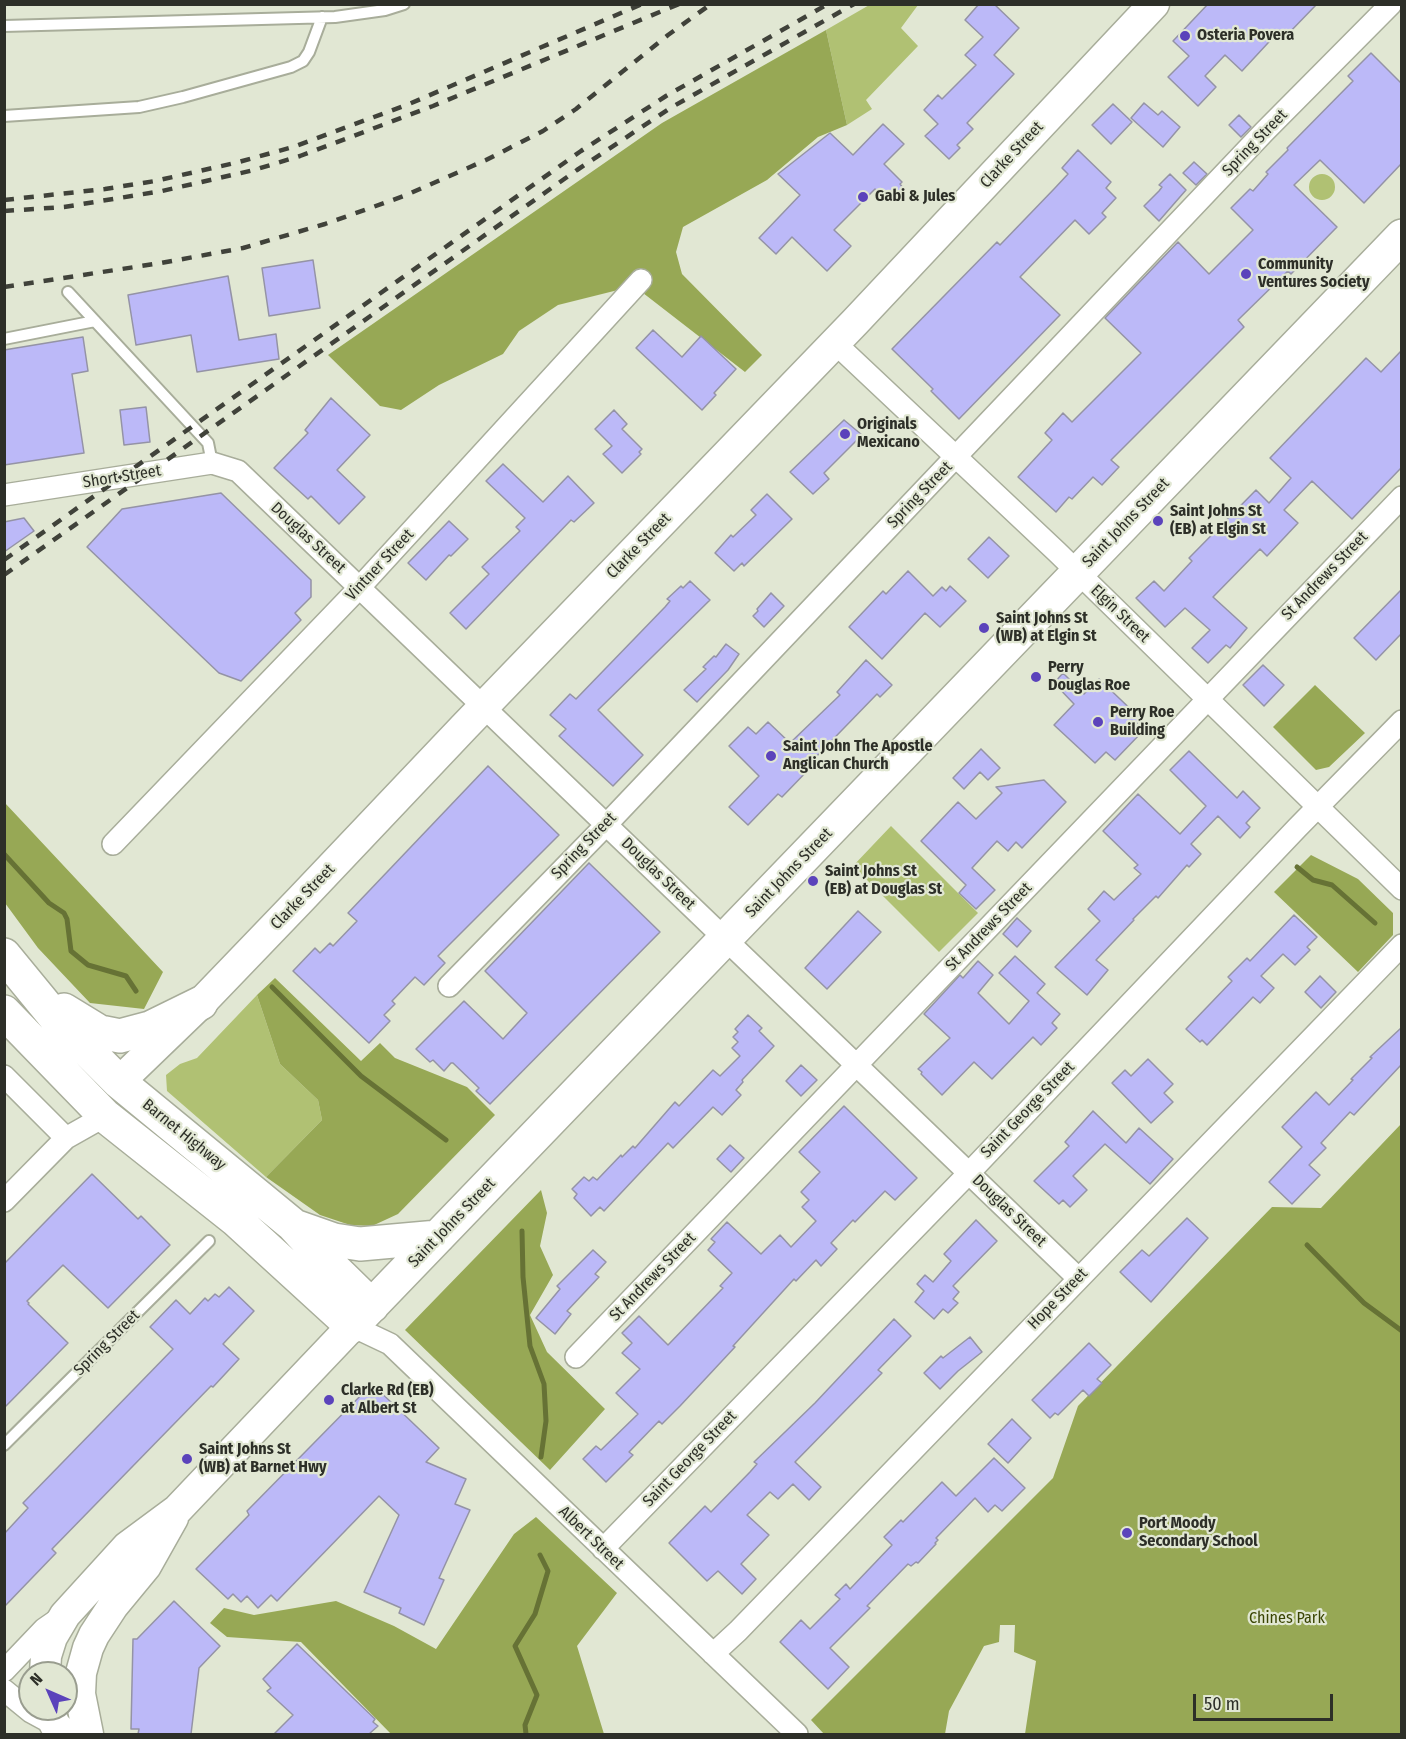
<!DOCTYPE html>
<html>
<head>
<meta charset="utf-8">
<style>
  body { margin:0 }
  #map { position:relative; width:1406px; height:1739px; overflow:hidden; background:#e1e7d3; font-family:"Fira Sans Condensed",sans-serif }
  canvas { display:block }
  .frame { position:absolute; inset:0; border:6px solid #2d2f28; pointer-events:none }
  .north { position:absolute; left:18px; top:1661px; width:60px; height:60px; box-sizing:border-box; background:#e1e7d3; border:2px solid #999d8f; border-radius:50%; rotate:315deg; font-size:16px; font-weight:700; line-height:24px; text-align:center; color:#2d2f28 }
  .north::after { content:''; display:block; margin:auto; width:21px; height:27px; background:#5b43bb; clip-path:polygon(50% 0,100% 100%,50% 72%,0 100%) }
  .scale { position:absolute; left:1193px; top:1694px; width:140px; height:27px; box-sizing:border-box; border:3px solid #2d2f28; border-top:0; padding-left:8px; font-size:18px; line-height:21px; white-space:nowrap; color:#2d2f28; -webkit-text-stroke:4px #e1e7d3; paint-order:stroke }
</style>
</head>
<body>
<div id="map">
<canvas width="1406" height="1739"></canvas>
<div class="frame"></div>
<div class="north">N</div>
<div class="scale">50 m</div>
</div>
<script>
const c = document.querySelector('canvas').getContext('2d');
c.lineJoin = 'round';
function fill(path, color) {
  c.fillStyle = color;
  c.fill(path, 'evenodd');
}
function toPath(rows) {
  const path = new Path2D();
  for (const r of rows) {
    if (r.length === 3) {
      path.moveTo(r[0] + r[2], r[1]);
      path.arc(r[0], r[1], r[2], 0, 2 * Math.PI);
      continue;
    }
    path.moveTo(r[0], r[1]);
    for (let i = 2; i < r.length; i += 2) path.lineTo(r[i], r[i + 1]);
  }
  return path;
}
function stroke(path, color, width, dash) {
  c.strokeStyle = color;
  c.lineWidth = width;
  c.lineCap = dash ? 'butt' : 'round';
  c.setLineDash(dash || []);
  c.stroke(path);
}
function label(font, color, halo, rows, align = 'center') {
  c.font = font + ' "Fira Sans Condensed",sans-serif';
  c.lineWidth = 4.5;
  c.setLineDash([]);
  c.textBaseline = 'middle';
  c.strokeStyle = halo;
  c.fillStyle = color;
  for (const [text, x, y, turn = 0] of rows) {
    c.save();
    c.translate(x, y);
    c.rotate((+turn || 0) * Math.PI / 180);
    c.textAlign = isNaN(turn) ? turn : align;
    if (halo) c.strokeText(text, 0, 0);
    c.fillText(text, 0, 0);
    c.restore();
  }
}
const green = toPath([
  [871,4,918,5,901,28,918,46,866,100,872,109,847,125,826,30],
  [1322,187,13],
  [891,826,978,913,939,952,853,866],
  [257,995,280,1064,318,1100,322,1120,266,1177,167,1091,166,1075,180,1064,197,1058]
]);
const forest = toPath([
  [826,30,847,125,818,137,767,180,683,227,676,252,682,274,762,355,745,372,634,286,558,305,519,331,503,354,439,385,401,410,380,406,328,355,662,123],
  [1315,685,1365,733,1329,767,1316,770,1273,727],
  [5,803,163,972,144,1009,90,1003,38,948,5,903],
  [1311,855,1358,879,1393,913,1393,935,1358,972,1274,892],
  [275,978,361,1061,380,1043,395,1058,467,1087,495,1115,398,1214,372,1226,350,1225,320,1215,266,1177,322,1120,318,1100,280,1064,257,995],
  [1401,1124,1401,1734,1025,1734,1036,1661,1014,1652,1015,1625,1000,1625,999,1642,984,1646,949,1711,945,1734,824,1734,811,1720,1053,1478,1078,1406,1272,1207,1321,1208],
  [541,1190,547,1213,540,1246,553,1275,530,1315,547,1352,605,1409,550,1470,405,1330],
  [536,1517,617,1593,577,1646,604,1734,391,1734,301,1642,227,1637,210,1623,224,1608,254,1615,336,1601,394,1626,436,1649,514,1534]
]);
const stream = toPath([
  [4,854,49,903,64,913,67,919,71,951,88,965,126,976,136,991],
  [1297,867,1313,880,1332,885,1375,923],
  [272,987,361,1076,446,1140],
  [522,1231,523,1277,530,1346,544,1384,546,1421,541,1457],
  [1307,1245,1364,1303,1402,1331],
  [526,1734,525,1725,537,1695,515,1646,535,1614,548,1571,540,1555]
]);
const building = toPath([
  [979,4,994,4,1019,28,994,55,1014,74,967,123,973,129,957,145,960,148,949,159,925,136,938,124,924,110,938,95,942,99,976,65,965,55,983,37,965,20,979,4],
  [1208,4,1317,4,1286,36,1280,30,1242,71,1225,55,1205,76,1216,87,1198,106,1168,77,1189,56,1173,41,1208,4],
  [1371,53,1401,83,1401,164,1364,203,1320,160,1294,185,1337,227,1291,274,1288,271,1238,320,1244,327,1111,460,1119,467,1102,485,1093,477,1072,499,1069,497,1056,512,1018,477,1052,440,1045,433,1063,413,1072,422,1141,353,1105,318,1178,242,1209,274,1253,230,1231,208,1250,189,1253,191,1268,174,1266,172,1288,150,1287,148,1353,81,1348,76,1371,53],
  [1144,103,1158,115,1162,111,1180,127,1163,147,1131,118,1144,103],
  [1113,104,1132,122,1111,144,1092,125,1113,104],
  [1239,115,1251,127,1241,137,1229,125,1239,115],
  [883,124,904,144,884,164,902,182,900,184,903,188,888,202,875,189,834,230,851,246,827,271,792,237,776,254,759,238,800,195,778,174,830,133,853,155,883,124],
  [1078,150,1111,182,1106,188,1116,198,1102,213,1106,217,1089,234,1075,220,1020,277,1060,315,959,419,931,391,933,389,892,349,997,242,1000,245,1054,189,1068,174,1062,168,1078,150],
  [1194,162,1207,174,1196,185,1183,173,1194,162],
  [1170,174,1186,190,1159,221,1144,206,1159,191,1162,187,1159,185,1170,174],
  [313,260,320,308,269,316,262,268,313,260],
  [228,276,239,340,276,334,279,359,197,372,191,335,136,345,128,295,228,276],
  [653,330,682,357,701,336,736,369,714,393,716,395,702,410,636,348,653,330],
  [83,337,88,371,72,374,84,453,4,465,4,350,83,337],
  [1401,351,1401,468,1352,519,1312,481,1284,510,1298,523,1267,556,1260,549,1213,597,1247,628,1230,648,1226,645,1208,663,1192,648,1210,630,1185,608,1165,627,1136,598,1154,581,1164,591,1192,561,1189,558,1256,490,1269,503,1291,478,1270,458,1366,358,1381,372,1401,351],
  [331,398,370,435,337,470,365,497,339,524,311,496,308,499,274,468,308,433,305,430,331,398],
  [146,407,150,442,124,445,120,410,146,407],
  [614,410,627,424,622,429,642,449,639,452,641,454,622,473,603,454,612,446,595,429,614,410],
  [844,420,862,435,824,473,829,479,813,494,790,472,844,420],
  [503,464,543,502,568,476,594,503,574,522,571,520,466,629,450,613,489,574,482,567,520,531,516,527,525,518,486,481,503,464],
  [221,493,311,580,311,597,295,613,301,620,241,681,219,673,87,547,122,509,221,493],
  [767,494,792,519,744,566,742,563,734,571,715,553,731,535,733,537,756,515,751,510,767,494],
  [24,518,34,531,4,552,4,522,24,518],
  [449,521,468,539,451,556,449,555,426,580,408,563,449,521],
  [989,537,1009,556,988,578,968,559,989,537],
  [908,571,933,596,942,587,946,591,950,586,966,601,940,627,925,613,882,659,849,627,883,591,886,594,908,571],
  [690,581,710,600,598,710,643,755,613,786,559,736,566,729,550,715,570,694,576,699,665,607,670,601,667,599,681,586,683,588,690,581],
  [1401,590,1401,634,1376,660,1354,638,1401,590],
  [771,593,784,606,764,627,753,616,758,611,757,609,771,593],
  [726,644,739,654,728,670,697,702,684,690,706,669,703,667,714,656,716,657,726,644],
  [866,660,892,685,880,697,877,694,810,763,813,765,782,797,778,794,748,825,729,807,759,776,729,746,748,727,756,734,768,722,790,743,840,695,837,692,866,660],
  [1263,665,1284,685,1264,706,1243,685,1263,665],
  [1063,673,1084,694,1099,679,1141,719,1135,725,1142,732,1115,760,1106,752,1095,763,1054,725,1074,704,1054,683,1063,673],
  [981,749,1000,768,988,780,980,772,964,789,953,778,981,749],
  [1189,751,1237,798,1243,791,1260,808,1246,823,1250,827,1240,838,1218,816,1191,844,1201,854,1189,867,1187,865,1158,898,1156,896,1133,919,1134,920,1096,960,1108,970,1087,995,1055,967,1100,921,1088,909,1104,891,1114,900,1141,874,1134,868,1138,865,1103,831,1138,794,1180,834,1206,806,1170,770,1189,751],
  [488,766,559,835,438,956,445,963,424,985,415,977,392,1001,395,1004,384,1015,390,1021,369,1043,293,971,315,948,320,953,330,943,333,946,357,921,348,913,488,766],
  [1044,780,1066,802,1022,848,1016,842,1008,851,997,841,972,868,995,890,976,909,959,893,966,885,921,841,958,802,976,819,1002,793,996,787,1044,780],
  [589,863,660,932,490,1104,476,1091,479,1088,453,1063,451,1063,444,1071,433,1060,430,1062,416,1049,464,1001,503,1039,527,1013,485,971,589,863],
  [858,911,881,932,827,989,805,968,858,911],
  [1294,915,1317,937,1307,947,1310,950,1295,965,1283,954,1261,976,1274,988,1260,1003,1253,997,1207,1045,1202,1040,1200,1042,1186,1029,1232,981,1228,977,1247,958,1250,961,1294,915],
  [1017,918,1031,931,1017,947,1003,934,1017,918],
  [1015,956,1045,984,1037,993,1060,1014,1052,1023,1057,1028,1041,1045,1033,1037,992,1079,974,1062,942,1095,921,1074,922,1072,918,1069,950,1038,924,1014,960,975,963,978,978,961,993,975,978,993,1009,1024,1029,1001,999,973,1015,956],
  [1320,976,1336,992,1321,1008,1305,992,1320,976],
  [748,1015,762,1028,759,1031,774,1046,742,1080,743,1082,736,1090,741,1095,722,1115,713,1107,673,1148,668,1143,604,1211,600,1207,591,1216,574,1198,577,1194,572,1189,584,1177,589,1181,593,1177,597,1180,621,1155,622,1157,633,1146,635,1148,675,1102,679,1106,713,1070,720,1076,740,1056,732,1048,738,1042,733,1037,738,1032,735,1029,748,1015],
  [1401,1028,1401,1065,1354,1115,1350,1112,1321,1143,1326,1148,1309,1165,1320,1175,1292,1204,1269,1182,1302,1147,1282,1127,1316,1092,1329,1105,1353,1080,1351,1079,1372,1058,1370,1057,1401,1028],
  [1148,1059,1173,1084,1164,1093,1173,1102,1151,1123,1112,1083,1125,1070,1131,1076,1148,1059],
  [801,1065,817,1080,801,1096,786,1081,801,1065],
  [844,1106,917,1178,895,1200,885,1191,855,1222,853,1220,831,1243,837,1249,821,1266,816,1260,796,1281,794,1279,733,1346,735,1347,680,1406,662,1424,659,1421,629,1452,633,1455,606,1482,583,1459,596,1446,601,1450,638,1414,616,1393,640,1369,622,1353,632,1343,622,1333,639,1316,668,1345,723,1288,720,1286,732,1273,708,1250,715,1242,711,1239,727,1222,761,1254,780,1235,791,1247,816,1221,802,1207,809,1200,801,1192,820,1172,799,1152,844,1106],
  [1093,1111,1126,1143,1139,1128,1173,1159,1150,1184,1105,1144,1073,1176,1087,1190,1070,1207,1063,1200,1059,1204,1034,1181,1069,1146,1065,1142,1093,1111],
  [730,1145,744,1158,731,1172,717,1159,730,1145],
  [92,1174,138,1219,141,1216,170,1245,108,1308,63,1265,27,1301,29,1303,28,1304,68,1343,4,1408,4,1264,92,1174],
  [1187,1218,1208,1238,1151,1302,1120,1272,1142,1250,1149,1256,1187,1218],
  [976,1220,997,1241,953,1286,959,1292,953,1299,958,1303,948,1313,943,1309,934,1319,915,1302,924,1291,917,1284,925,1275,933,1282,951,1261,944,1254,976,1220],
  [593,1250,606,1262,595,1274,599,1277,567,1311,571,1314,555,1334,536,1318,560,1289,557,1286,593,1250],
  [229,1287,254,1311,223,1344,239,1359,213,1387,211,1386,52,1549,56,1553,4,1607,4,1534,28,1508,23,1503,173,1349,150,1327,176,1300,190,1314,205,1298,208,1301,215,1294,219,1297,229,1287],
  [894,1319,911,1336,878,1370,882,1373,795,1462,821,1487,809,1500,793,1484,778,1499,770,1492,747,1515,769,1535,741,1564,756,1579,742,1594,718,1571,707,1581,669,1543,705,1506,711,1512,750,1472,757,1464,754,1462,815,1403,894,1319],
  [970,1337,982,1352,958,1371,940,1389,924,1373,941,1356,943,1358,970,1337],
  [1089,1343,1111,1365,1097,1379,1102,1383,1089,1396,1083,1390,1058,1415,1055,1413,1050,1418,1032,1400,1089,1343],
  [372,1384,439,1448,426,1462,466,1479,455,1504,470,1510,439,1578,444,1580,424,1625,399,1613,401,1608,364,1592,399,1515,379,1496,277,1601,271,1595,258,1608,247,1596,241,1602,233,1594,228,1599,196,1569,249,1515,247,1511,372,1384],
  [1012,1419,1031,1438,1008,1463,988,1444,1012,1419],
  [994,1458,1025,1488,1002,1511,995,1505,988,1512,975,1498,936,1538,938,1540,935,1543,936,1544,918,1563,916,1562,911,1566,908,1564,867,1606,870,1608,830,1648,849,1667,828,1689,780,1642,801,1620,810,1629,840,1599,835,1595,846,1584,850,1589,892,1545,884,1537,901,1520,903,1522,942,1482,956,1496,994,1458],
  [174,1601,220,1646,199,1668,191,1734,138,1734,139,1729,131,1729,133,1639,137,1639,174,1601],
  [297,1644,375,1719,373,1722,378,1726,369,1734,274,1734,293,1715,267,1691,271,1688,263,1679,297,1644]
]);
const service = toPath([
  [4,26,335,17,385,10,404,4],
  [4,116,139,107,183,97,291,67,303,61,309,52,322,17],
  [68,292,208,443,212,463],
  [4,339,95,321],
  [4,1445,209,1241]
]);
const minor = toPath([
  [835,343,1057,552,1402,889],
  [4,495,212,463,238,471,1078,1278],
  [113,844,360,587,641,280],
  [449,986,606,825,1264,132,1391,4],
  [4,1076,66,1138],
  [4,1201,66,1138,105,1116],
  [352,1326,390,1344,797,1734],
  [576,1357,1402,497],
  [603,1549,969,1173,1297,828,1402,721],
  [713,1654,738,1631,1402,945],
  [4,1671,44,1629,57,1620],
  [4,1690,31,1712,55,1725]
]);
const secondary = toPath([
  [119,1082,201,1003,300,900,465,726,855,322,1154,4],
  [45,1673,46,1656,52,1637,65,1615,127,1547,177,1510,352,1326],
  [48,1709,55,1725,63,1734],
  [88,1734,80,1694,81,1673,88,1648,94,1635,113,1606,146,1566,173,1518]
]);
const primary = toPath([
  [4,955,59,1022,119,1082,293,1225,326,1261,372,1306],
  [64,1010,100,1032,120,1036,150,1028,201,1003],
  [4,1012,105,1116,236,1220,352,1326,1402,236],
  [297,1227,334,1240,360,1244,438,1237]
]);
const rail = toPath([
  [4,200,105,189,155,181,235,163,293,147,409,104,642,4],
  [4,211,64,207,162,191,254,170,300,156,433,106,679,4],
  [4,287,161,263,243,248,325,224,404,196,486,160,543,131,576,109,668,35,711,4],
  [4,560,581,151,666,96,828,4],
  [4,575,577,170,672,107,854,4]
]);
const markers = [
  [1185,36,6,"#5b43bb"],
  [863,197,6,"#5b43bb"],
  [1246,274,6,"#5b43bb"],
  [845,434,6,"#5b43bb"],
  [1158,521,6,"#5b43bb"],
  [984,628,6,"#5b43bb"],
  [1036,677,6,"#5b43bb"],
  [1098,722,6,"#5b43bb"],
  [771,756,6,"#5b43bb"],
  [813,881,6,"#5b43bb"],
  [329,1400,6,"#5b43bb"],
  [187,1459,6,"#5b43bb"],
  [1127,1533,6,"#5b43bb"]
];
const poiNames = [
  ["Osteria Povera",1197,36],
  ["Gabi & Jules",875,197],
  ["Community",1258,265],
  ["Ventures Society",1258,283],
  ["Originals",857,425],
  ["Mexicano",857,443],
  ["Saint Johns St",1170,512],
  ["(EB) at Elgin St",1170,530],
  ["Saint Johns St",996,619],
  ["(WB) at Elgin St",996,637],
  ["Perry",1048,668],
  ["Douglas Roe",1048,686],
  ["Perry Roe",1110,713],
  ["Building",1110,731],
  ["Saint John The Apostle",783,747],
  ["Anglican Church",783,765],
  ["Saint Johns St",825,872],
  ["(EB) at Douglas St",825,890],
  ["Clarke Rd (EB)",341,1391],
  ["at Albert St",341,1409],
  ["Saint Johns St",199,1450],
  ["(WB) at Barnet Hwy",199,1468],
  ["Port Moody",1139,1524],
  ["Secondary School",1139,1542]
];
const streetNames = [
  ["Spring Street",1255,143,-46],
  ["Clarke Street",1012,155,-47],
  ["Short Street",122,477,-9],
  ["Spring Street",920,495,-46],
  ["Saint Johns Street",1126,523,-46],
  ["Douglas Street",308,538,43],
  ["Clarke Street",639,546,-46],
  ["Vintner Street",380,565,-47],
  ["St Andrews Street",1325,576,-46],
  ["Elgin Street",1120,614,44],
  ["Spring Street",584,846,-46],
  ["Saint Johns Street",789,873,-46],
  ["Douglas Street",658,874,44],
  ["Clarke Street",303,897,-46],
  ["St Andrews Street",989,927,-46],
  ["Saint George Street",1028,1110,-46],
  ["Barnet Highway",184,1135,39],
  ["Douglas Street",1009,1211,44],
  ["Saint Johns Street",452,1223,-46],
  ["St Andrews Street",653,1277,-46],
  ["Hope Street",1058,1299,-46],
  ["Spring Street",107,1343,-45],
  ["Saint George Street",690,1459,-46],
  ["Albert Street",591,1538,44]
];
const parkNames = [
  ["Chines Park",1287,1619]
];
fill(green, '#b0c173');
fill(forest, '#97a855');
stroke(stream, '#667235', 5);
fill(building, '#bcb9f8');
stroke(building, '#9493a5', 1.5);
stroke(service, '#a8ad9a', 14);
stroke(minor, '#a8ad9a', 24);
stroke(secondary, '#a8ad9a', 33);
stroke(primary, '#a8ad9a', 36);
stroke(service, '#fff', 10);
stroke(minor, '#fff', 21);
stroke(secondary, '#fff', 30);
stroke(primary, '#fff', 33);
stroke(rail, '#40423a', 4.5, [10, 10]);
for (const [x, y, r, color] of markers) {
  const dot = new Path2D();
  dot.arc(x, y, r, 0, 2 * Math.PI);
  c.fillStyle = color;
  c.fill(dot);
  stroke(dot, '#e1e7d3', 2);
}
label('bold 16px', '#2d2f28', '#e1e7d3', poiNames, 'left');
label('16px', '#2d2f28', '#e1e7d3', streetNames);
label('16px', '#3a4503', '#e1e7d3', parkNames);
</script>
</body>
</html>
